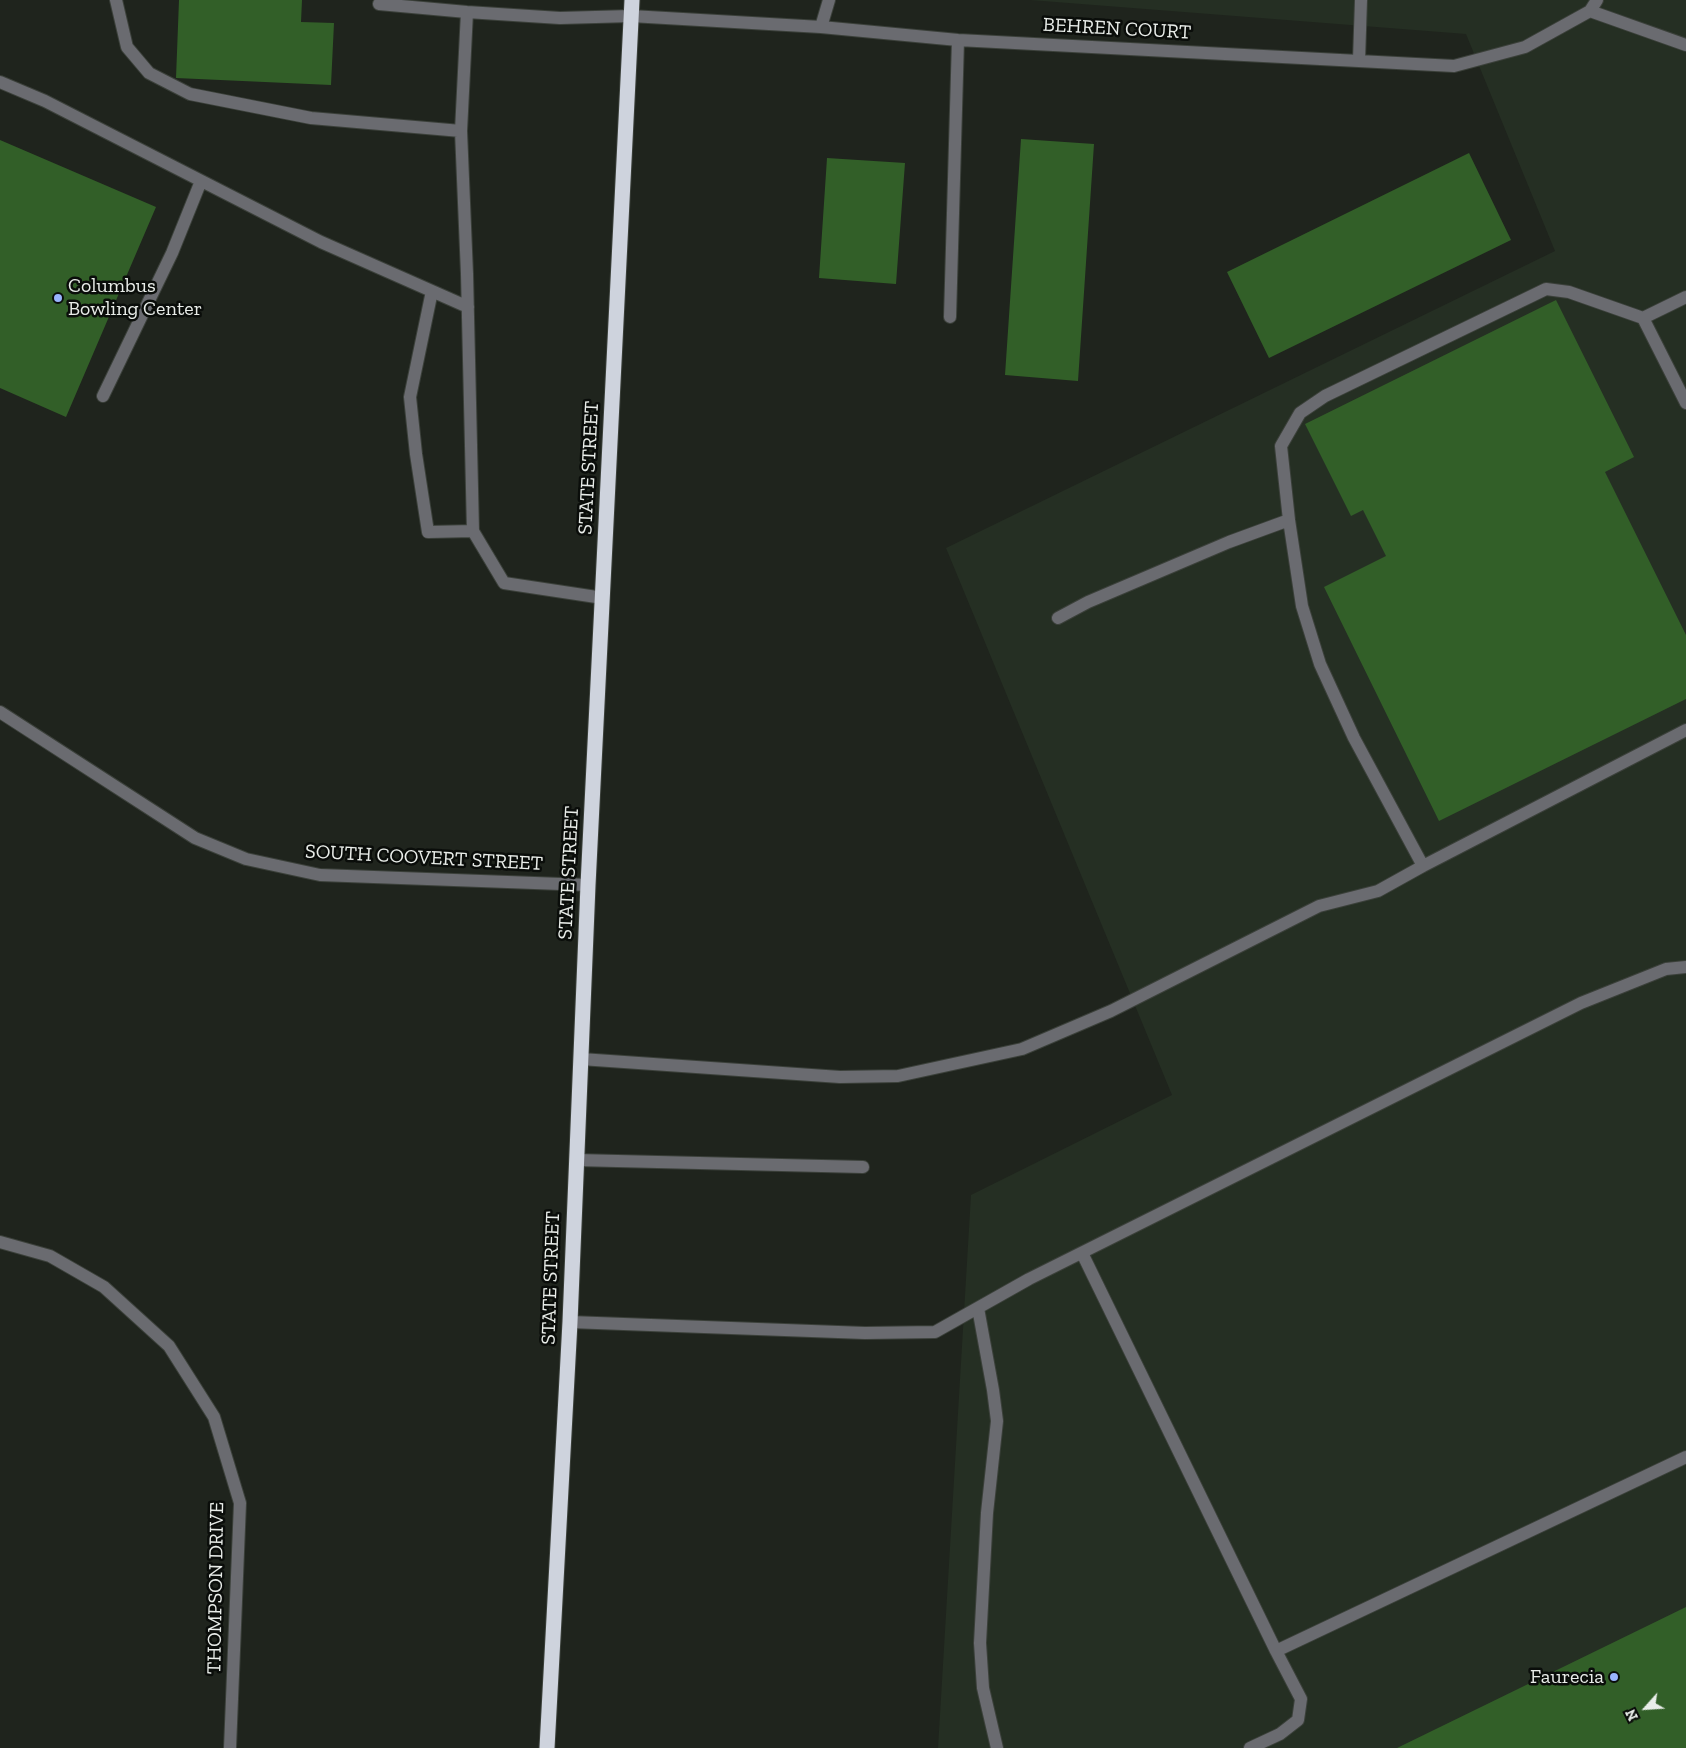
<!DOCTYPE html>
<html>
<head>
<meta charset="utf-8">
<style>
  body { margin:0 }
  #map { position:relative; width:1686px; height:1748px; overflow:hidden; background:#1f241d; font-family:"Zilla Slab",serif }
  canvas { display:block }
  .north { position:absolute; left:1621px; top:1683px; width:50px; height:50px; -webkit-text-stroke:4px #0a0d0a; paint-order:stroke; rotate:244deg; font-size:14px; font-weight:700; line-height:20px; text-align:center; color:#e9ede9 }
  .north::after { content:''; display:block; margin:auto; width:18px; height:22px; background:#e9ede9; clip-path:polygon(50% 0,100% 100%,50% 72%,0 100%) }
</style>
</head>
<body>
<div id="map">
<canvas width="1686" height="1748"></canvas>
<div class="north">N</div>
</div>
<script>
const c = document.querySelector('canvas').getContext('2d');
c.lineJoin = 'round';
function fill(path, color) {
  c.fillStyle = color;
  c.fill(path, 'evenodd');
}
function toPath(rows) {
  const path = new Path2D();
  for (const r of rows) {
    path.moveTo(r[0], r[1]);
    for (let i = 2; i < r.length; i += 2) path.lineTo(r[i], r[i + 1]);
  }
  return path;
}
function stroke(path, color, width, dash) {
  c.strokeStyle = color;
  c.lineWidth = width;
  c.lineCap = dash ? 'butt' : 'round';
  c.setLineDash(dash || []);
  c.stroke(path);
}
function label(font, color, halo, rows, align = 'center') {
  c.font = font + ' "Zilla Slab",serif';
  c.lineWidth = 5;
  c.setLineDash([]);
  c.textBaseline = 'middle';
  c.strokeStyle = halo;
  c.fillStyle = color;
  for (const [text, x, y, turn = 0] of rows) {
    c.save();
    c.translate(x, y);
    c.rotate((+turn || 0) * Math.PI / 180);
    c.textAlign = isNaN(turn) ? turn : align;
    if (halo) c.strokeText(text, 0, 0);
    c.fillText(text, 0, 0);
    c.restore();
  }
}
const built = toPath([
  [1030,0,1686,0,1686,1748,938,1748,971,1195,1172,1095,946,548,1555,251,1466,34]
]);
const building = toPath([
  [179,0,302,0,301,22,334,23,331,85,176,78],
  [1021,139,1094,144,1078,381,1005,375],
  [0,140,156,207,66,417,0,388],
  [1469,153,1511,240,1269,358,1227,272],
  [827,158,905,163,896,284,819,278],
  [1556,300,1634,457,1605,472,1686,635,1686,699,1439,821,1324,587,1386,556,1363,510,1351,516,1305,424],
  [1686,1607,1686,1748,1397,1748]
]);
const minor = toPath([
  [116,0,127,47,149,73,190,94,311,118,461,131],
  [379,4,467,12,560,18,631,16,821,27,958,40,1454,66,1525,47,1590,11,1597,0],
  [1590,11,1686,45],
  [467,12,461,131,467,274,473,531,504,583,603,598],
  [821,27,829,0],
  [1359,60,1361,0],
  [0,82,45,101,321,242,468,307],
  [432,291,410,397,416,454,428,532,473,531],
  [950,317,958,40],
  [1643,318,1686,403],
  [103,396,172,253,201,181],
  [1058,618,1088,602,1229,542,1289,520],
  [0,712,195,838,246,859,320,875,588,885],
  [1423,866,1354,738,1320,664,1302,606,1289,520,1281,446,1300,413,1325,396,1546,289,1569,292,1643,318,1686,297],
  [581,1059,840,1077,898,1076,1022,1049,1111,1011,1319,906,1378,891,1423,866,1686,730],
  [576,1160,863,1167],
  [0,1242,50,1256,104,1287,169,1346,214,1417,240,1503,230,1748],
  [1082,1253,1276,1651],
  [978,1308,993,1390,997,1421,987,1513,980,1643,983,1688,997,1748],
  [570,1322,865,1333,935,1332,1029,1279,1581,1003,1666,969,1686,967],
  [1250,1748,1280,1734,1298,1720,1301,1699,1276,1651,1686,1457]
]);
const highway = toPath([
  [547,1748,570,1322,588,885,632,0]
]);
const markers = [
  [58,298,5,"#99b5fd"],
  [1614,1677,5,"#99b5fd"]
];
const streetNames = [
  ["BEHREN COURT",1117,29,3],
  ["STATE STREET",589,468,-87],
  ["SOUTH COOVERT STREET",424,858,3],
  ["STATE STREET",569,873,-87],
  ["STATE STREET",551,1278,-88],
  ["THOMPSON DRIVE",216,1588,-89]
];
const poiNames = [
  ["Columbus",68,286],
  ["Bowling Center",68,309],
  ["Faurecia",1604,1677,"right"]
];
fill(built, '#252f23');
fill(building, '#325f28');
stroke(minor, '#3b403a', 14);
stroke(highway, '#3b403a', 17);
stroke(minor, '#6a6b70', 12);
stroke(highway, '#ced3dd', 15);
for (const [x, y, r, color] of markers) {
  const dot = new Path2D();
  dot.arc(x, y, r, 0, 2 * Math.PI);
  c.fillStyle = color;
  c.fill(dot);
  stroke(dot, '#0a0d0a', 2);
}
label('20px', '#e9ede9', '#0a0d0a', streetNames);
label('20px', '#e9ede9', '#0a0d0a', poiNames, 'left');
</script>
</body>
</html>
